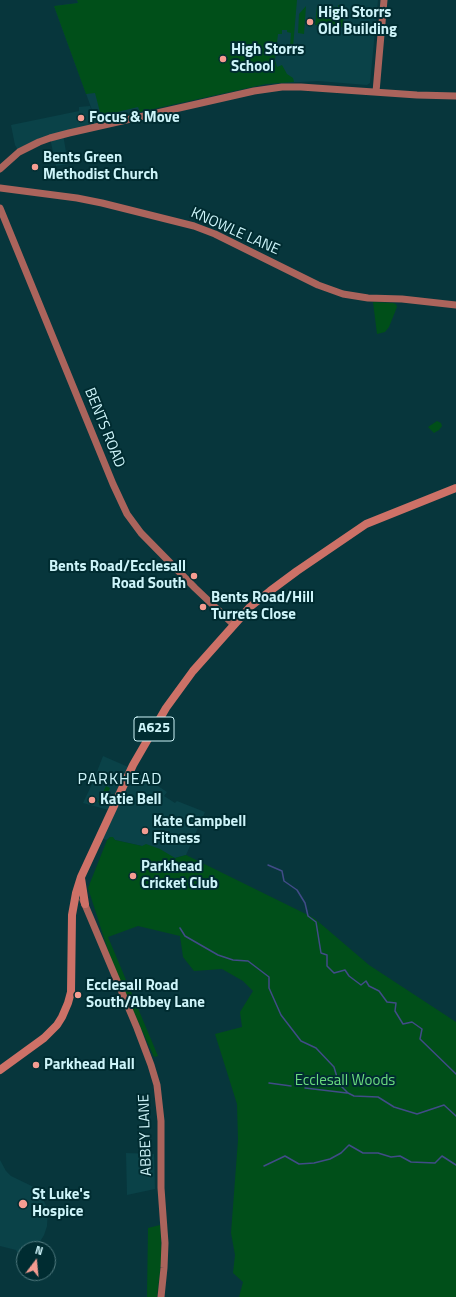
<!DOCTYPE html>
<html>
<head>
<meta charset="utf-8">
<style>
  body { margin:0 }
  #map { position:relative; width:456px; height:1297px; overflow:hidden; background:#07363c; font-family:"Titillium Web",sans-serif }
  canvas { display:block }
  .north { position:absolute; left:16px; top:1241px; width:40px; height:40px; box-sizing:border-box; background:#002c31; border:1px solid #527c81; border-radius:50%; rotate:16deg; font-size:11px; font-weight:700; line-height:16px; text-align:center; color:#cdf4f9 }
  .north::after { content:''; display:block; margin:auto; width:14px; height:18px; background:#f59c91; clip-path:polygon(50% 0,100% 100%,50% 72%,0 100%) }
</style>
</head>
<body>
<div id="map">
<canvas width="456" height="1297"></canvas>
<div class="north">N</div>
</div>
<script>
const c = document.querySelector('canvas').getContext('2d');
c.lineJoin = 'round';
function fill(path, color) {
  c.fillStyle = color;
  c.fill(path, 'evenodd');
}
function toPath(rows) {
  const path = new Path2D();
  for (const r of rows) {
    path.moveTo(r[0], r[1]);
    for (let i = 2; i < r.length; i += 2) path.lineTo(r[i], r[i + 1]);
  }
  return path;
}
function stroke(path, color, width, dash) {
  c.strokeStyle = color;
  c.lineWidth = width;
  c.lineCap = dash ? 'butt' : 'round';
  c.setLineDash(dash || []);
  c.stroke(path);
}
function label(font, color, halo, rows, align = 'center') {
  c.font = font + ' "Titillium Web",sans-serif';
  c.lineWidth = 4;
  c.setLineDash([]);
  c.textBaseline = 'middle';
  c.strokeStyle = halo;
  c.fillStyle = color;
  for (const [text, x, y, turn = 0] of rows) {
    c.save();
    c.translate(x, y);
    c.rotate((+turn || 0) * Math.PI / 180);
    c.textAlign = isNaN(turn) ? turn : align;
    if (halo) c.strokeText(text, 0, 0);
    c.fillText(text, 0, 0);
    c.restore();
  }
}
const built = toPath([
  [77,0,378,0,370,83,367,85,318,81,266,84,96,121,54,6,78,3],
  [90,106,97,126,63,134,68,164,56,166,50,138,19,152,15,145,11,125,79,111,79,107],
  [103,756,126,766,146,778,167,792,164,796,175,803,177,801,205,812,186,855,175,858,142,846,115,840,110,837,107,840,99,838,112,811,83,803,93,782],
  [126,1153,154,1154,155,1189,127,1195],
  [0,1160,6,1171,11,1176,42,1191,41,1196,48,1209,47,1226,44,1235,38,1245,34,1249,24,1249,24,1255,17,1252,16,1250,0,1246]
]);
const green = toPath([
  [77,0,297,0,293,47,290,47,291,33,287,32,287,30,282,30,282,34,278,34,275,60,277,67,282,65,287,74,293,78,294,82,266,84,140,112,138,107,101,116,95,93,86,94,54,6,78,3],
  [338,5,344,5,343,27,315,25,317,6,338,7],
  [306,6,304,34,298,33,299,14],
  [373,302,393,303,396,304,397,307,389,327,385,332,377,334],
  [437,421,441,423,442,426,439,430,434,433,428,427],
  [106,786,110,788,102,804,98,802],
  [110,837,113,837,115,840,142,846,146,844,160,849,175,858,186,855,314,918,369,965,456,1022,456,1297,239,1297,243,1282,233,1273,235,1255,231,1233,238,1140,237,1104,215,1034,242,1027,240,1012,253,991,243,981,222,969,194,971,183,957,180,936,138,926,108,937,158,1056,154,1057,113,966,88,888,107,840],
  [160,1225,162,1255,157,1297,147,1297,148,1228]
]);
const stream = toPath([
  [268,865,282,871,284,881,297,890,305,903,308,916,316,922,321,953,327,955,327,966,334,973,345,970,349,976,361,985,366,981,369,986,379,991,387,1002,396,1003,395,1011,403,1024,412,1022,422,1029,420,1039,456,1074],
  [180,928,185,936,218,955,233,960,248,961,269,977,269,988,281,1015,301,1041,316,1048,334,1067,339,1084,348,1093,354,1096,378,1097,394,1107,417,1114,444,1105,456,1116],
  [269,1083,291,1086],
  [305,1088,347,1093],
  [264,1166,285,1156,299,1164,314,1163,330,1159,341,1153,349,1145,363,1153,378,1153,391,1157,400,1156,411,1162,435,1163,442,1156,456,1165]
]);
const secondary = toPath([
  [376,92,384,0],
  [0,169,19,152,39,142,50,138,69,133,254,91,282,87,301,87,417,95,456,96],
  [0,188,77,198,102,203,194,226,215,234,318,285,343,294,368,298,402,299,456,305],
  [0,208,113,484,127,514,141,533,195,588,234,625],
  [83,900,137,1028,151,1065,157,1085,161,1121,161,1188,165,1243,164,1268,161,1297]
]);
const primary = toPath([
  [81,878,85,904],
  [0,1070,44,1038,57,1025,62,1017,68,1003,71,992,72,915,76,893,81,877,133,765,166,708,193,671,250,607,270,591,297,571,366,524,456,488]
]);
const markers = [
  [310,22,4,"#f59c91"],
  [223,59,4,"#f59c91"],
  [81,118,4,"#f59c91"],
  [35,167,4,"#f59c91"],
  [194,576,4,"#f59c91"],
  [203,607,4,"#f59c91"],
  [92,800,4,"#f59c91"],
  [145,831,4,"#f59c91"],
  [133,876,4,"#f59c91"],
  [78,995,4,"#f59c91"],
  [36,1065,4,"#f59c91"],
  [23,1204,5,"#f59c91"]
];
const shields = [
  [154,729,40]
];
const shieldNames = [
  ["A625",154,729]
];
const poiNames = [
  ["High Storrs",318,13],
  ["Old Building",318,30],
  ["High Storrs",231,50],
  ["School",231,67],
  ["Focus & Move",89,118],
  ["Bents Green",43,158],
  ["Methodist Church",43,175],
  ["Bents Road/Ecclesall",186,567,"right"],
  ["Road South",186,584,"right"],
  ["Bents Road/Hill",211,598],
  ["Turrets Close",211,615],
  ["Katie Bell",100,800],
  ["Kate Campbell",153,822],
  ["Fitness",153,839],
  ["Parkhead",141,867],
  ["Cricket Club",141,884],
  ["Ecclesall Road",86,986],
  ["South/Abbey Lane",86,1003],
  ["Parkhead Hall",44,1065],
  ["St Luke's",32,1195],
  ["Hospice",32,1212]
];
const streetNames = [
  ["KNOWLE LANE",235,232,24],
  ["BENTS ROAD",104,428,68],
  ["ABBEY LANE",146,1135,-92]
];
const parkNames = [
  ["Ecclesall Woods",345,1081]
];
const neighbourhoodNames = [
  ["PARKHEAD",120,780]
];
fill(built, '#0a4248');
fill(green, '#004f19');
stroke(stream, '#414c88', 1.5);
stroke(secondary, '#ab645c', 7);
stroke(primary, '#cd7167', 8);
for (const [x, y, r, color] of markers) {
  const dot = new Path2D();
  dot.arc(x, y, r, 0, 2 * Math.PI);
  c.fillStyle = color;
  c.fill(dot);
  stroke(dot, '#002c31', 1.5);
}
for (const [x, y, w] of shields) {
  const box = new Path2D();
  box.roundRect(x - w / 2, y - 12, w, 24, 3);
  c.fillStyle = '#002c31';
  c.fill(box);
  stroke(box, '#cdf4f9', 1);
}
label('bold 14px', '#cdf4f9', null, shieldNames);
label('bold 15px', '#cdf4f9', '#002c31', poiNames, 'left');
label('15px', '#cdf4f9', '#002c31', streetNames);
label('15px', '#6bdd7e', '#002c31', parkNames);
c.letterSpacing = '1px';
label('16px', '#cdf4f9', '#002c31', neighbourhoodNames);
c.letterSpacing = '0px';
</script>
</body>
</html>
